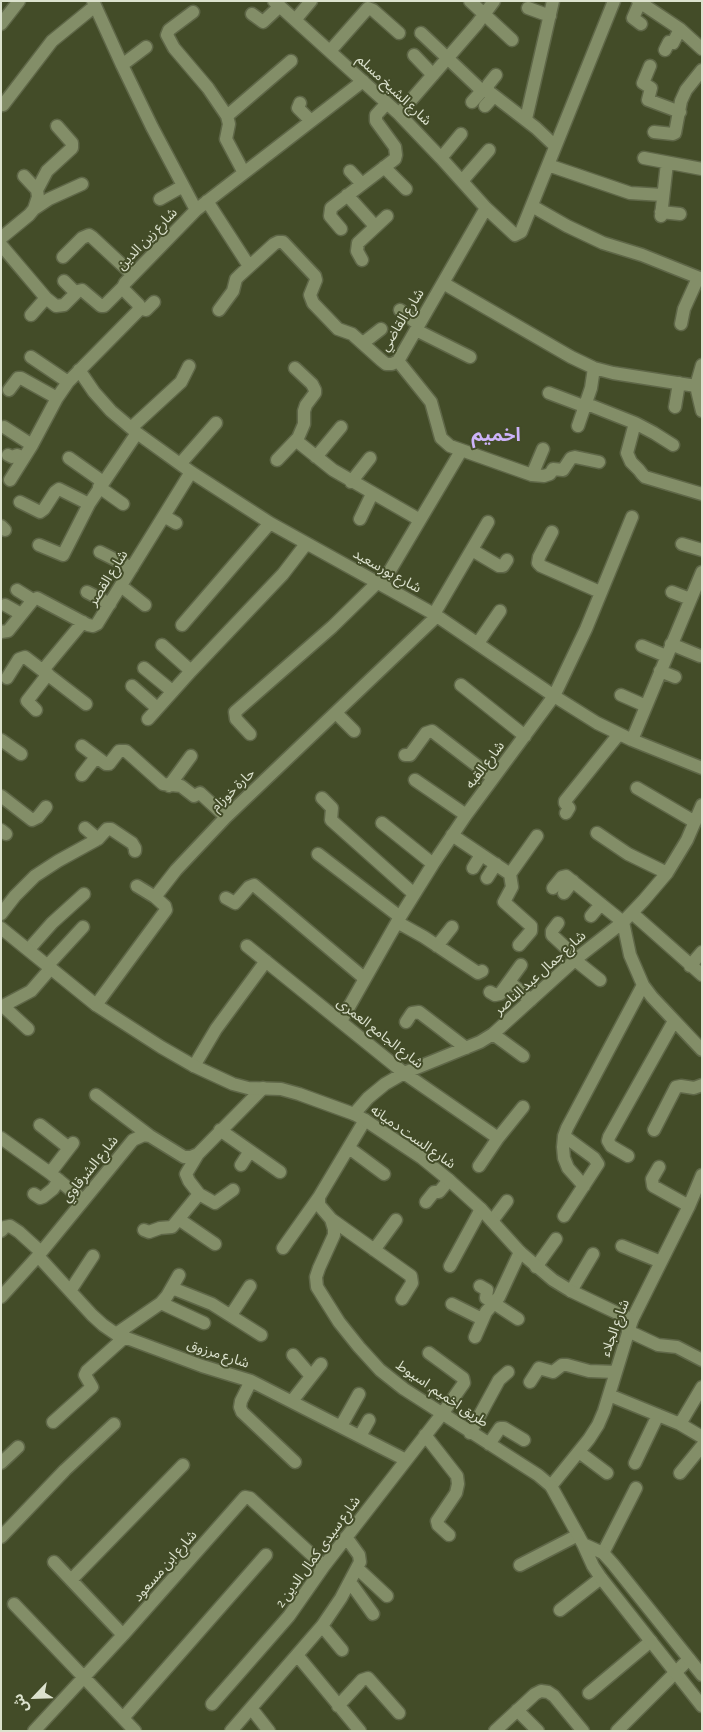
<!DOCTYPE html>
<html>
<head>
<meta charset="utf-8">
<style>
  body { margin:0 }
  #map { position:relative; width:703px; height:1732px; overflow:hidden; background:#434c28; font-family:"Alegreya Sans","Noto Sans Arabic",sans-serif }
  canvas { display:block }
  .frame { position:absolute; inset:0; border:2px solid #dce2ce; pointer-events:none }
  .north { position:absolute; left:10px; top:1672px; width:50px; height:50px; -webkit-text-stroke:4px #434c28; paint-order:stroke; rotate:246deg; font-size:14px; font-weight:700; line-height:20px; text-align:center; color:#dce2ce }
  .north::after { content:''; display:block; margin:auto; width:18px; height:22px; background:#dce2ce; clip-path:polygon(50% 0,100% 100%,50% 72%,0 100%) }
</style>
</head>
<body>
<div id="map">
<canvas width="703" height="1732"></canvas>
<div class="frame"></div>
<div class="north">ش</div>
</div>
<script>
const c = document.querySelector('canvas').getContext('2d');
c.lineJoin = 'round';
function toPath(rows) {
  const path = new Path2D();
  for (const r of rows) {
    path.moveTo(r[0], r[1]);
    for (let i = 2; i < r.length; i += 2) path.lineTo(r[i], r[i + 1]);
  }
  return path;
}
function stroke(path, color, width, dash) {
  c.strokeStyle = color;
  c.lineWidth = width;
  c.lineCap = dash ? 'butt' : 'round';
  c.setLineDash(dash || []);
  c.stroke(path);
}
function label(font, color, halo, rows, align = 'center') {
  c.font = font + ' "Alegreya Sans","Noto Sans Arabic",sans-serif';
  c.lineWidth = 4;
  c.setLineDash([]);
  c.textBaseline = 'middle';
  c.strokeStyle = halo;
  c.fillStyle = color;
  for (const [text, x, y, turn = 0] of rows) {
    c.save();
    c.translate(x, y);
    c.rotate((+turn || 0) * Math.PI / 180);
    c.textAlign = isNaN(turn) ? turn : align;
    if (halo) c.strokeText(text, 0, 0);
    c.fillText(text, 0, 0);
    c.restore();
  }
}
const street = toPath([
  [93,1,122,65,152,127,196,210],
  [274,1,399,114,441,158,486,208,515,235,521,232,614,1],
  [470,1,512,40],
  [638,1,680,29,702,49],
  [640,2,633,18,641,24],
  [528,8,550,16],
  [193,12,169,30,167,35,174,48,208,88,227,116,229,124,226,139,244,173],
  [252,14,263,22,280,6],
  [295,20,311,1],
  [1,24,19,1],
  [421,33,479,88,480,93,472,102],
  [665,50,669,42,673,43,680,29],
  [330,51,368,8,373,10,399,33],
  [414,55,433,75],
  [122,65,146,47],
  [650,66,643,83,651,88,648,100,680,112],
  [496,75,488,85,488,91,536,128,555,146],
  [300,103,298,108,311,121],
  [3,105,52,41,95,6],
  [485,106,494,96],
  [399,114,477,24,494,1],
  [227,116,291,61],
  [526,119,553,1],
  [654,132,673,134,675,133,681,101,686,90,702,70],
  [441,158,461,134],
  [644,158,702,169],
  [548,165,630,193,663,195],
  [384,167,406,189],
  [350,171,362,184],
  [24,176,37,190],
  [462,181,489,150],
  [347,195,375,226],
  [160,199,183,186],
  [207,201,249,266],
  [532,206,567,226,603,243,642,255,702,279],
  [34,209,49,199,82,184],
  [661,212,680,214],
  [661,216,667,163],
  [341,229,330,216,331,208,395,159,396,155,395,147,376,121,376,115,387,103],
  [1,238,29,215,34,209,38,197,37,190,47,171,72,148,72,143,57,126],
  [1,245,46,298,56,306,64,305,78,291,82,290,101,306,104,306,123,287],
  [63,257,82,238,89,235,92,237,133,275],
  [362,260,357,251,358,243,387,216],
  [64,281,76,293],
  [443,283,571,357,594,368,613,373,696,386],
  [140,308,146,310,154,302],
  [219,310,233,291,236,279,240,275,274,244,278,242,283,242,315,276,316,280,310,295,313,303,338,329,352,334,381,360,386,364,392,364,398,361,486,208],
  [400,310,419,325],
  [31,315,46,298],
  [681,324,684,309,698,278],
  [416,330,470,357],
  [363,343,381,329],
  [31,357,68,382],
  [398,361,431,402,441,438,450,446,532,475,544,476,550,474,553,469,563,470,571,458,575,457,599,462],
  [702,365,696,386,702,411],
  [295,368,312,384,315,390,315,393,306,405,304,411,304,424,298,438,298,442,333,470,420,520],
  [79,370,94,392,111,411,137,433,191,472,270,523,434,614,554,696,597,723,632,740,702,768],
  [9,390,18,378,21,378,57,398],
  [549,393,586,407],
  [587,404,635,423,654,433,673,445],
  [675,407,679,383],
  [635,423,627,453,631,462,639,470,642,474,645,477,702,494],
  [578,426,591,388,594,368],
  [4,427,32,445],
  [131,428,181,382,189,366],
  [8,455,12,457,17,455,24,458],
  [316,457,341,427],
  [69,458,103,482],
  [277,460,298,438],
  [180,464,216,423],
  [532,475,543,449],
  [10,480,32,445,57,398,68,382,138,311,139,305,124,290,123,287,125,283,196,210,363,81],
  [351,482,370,458],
  [99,487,123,504],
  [20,502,40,512,44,509,55,492,59,489,89,504],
  [164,516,176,523],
  [360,519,372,494],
  [1,526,5,530],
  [552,532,539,557,538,563,541,566,600,592],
  [682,544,702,550],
  [39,545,63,555,89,504,137,433],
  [472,550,499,566,503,566,507,560],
  [100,552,132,568],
  [382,584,461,451],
  [121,586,145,605],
  [17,590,33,600],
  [87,592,110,604],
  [672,592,690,599],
  [5,605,21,614],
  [434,614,488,522],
  [182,625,270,523],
  [1,632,8,631,33,600,37,598,88,625,93,626,97,624,191,472],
  [478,643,500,611],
  [671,644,700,656],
  [162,645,191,671],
  [642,646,666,656],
  [144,668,172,691],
  [43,670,83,622],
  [660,671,675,677],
  [7,678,19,659,25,657,86,704],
  [461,685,525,736],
  [132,686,157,708],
  [621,695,646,706],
  [36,710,27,701,48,674],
  [336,713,354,731],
  [148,719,191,671,283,574,306,544],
  [250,734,236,719,235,712,332,627,378,582],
  [1,740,21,754],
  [632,740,702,572],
  [82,746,106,764,109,764,119,751,126,751,163,784,181,786,194,796,200,793,226,817],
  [405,755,410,755,426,733,432,731,493,778],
  [82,775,96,757],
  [415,780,466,815],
  [169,786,191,756],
  [637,788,695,822],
  [1,796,32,820,38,817,46,807],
  [322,798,332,808,331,820,414,894],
  [566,813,569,808,565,803,565,801,619,734],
  [382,823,433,864],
  [85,828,98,839],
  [1,830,6,834],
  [597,833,628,854,667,873],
  [452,835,510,874],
  [318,854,400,917],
  [473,868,481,855],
  [487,878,496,864],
  [137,886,155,897],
  [553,888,562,877,566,876,623,922,630,955,643,985,652,997,702,1050],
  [564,893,573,881],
  [226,898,235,903,249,887,254,885,364,978],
  [632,913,702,975],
  [1,914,15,896,35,876,58,861,98,839,107,829,111,829,132,843,135,848,135,851],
  [591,916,601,904],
  [397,922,424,937,478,973,482,971],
  [558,923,552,931,552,935,577,958],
  [519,945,531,931,531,926,504,902,512,887,510,874,537,836],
  [247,946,404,1073,498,1138],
  [437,946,452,927],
  [29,949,52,923,84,894],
  [575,960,600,980],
  [48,965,83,927],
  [690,966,702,952],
  [509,982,531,1000],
  [490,992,495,995,500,994,521,965],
  [96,1005,166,910,165,906,155,897,176,870,226,817,437,616],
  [3,1006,28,1029],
  [1,1007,31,991,51,968],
  [341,1021,400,917,433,864,466,815,554,696,586,629,632,517],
  [406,1022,412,1013,419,1012,466,1048],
  [493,1034,523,1056],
  [194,1066,216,1029,266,961],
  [96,1095,150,1136],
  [354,1114,368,1098,385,1084,404,1073,480,1042,493,1034,577,958,623,922,644,900,667,873,687,840,702,805],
  [365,1120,319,1197,319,1205,331,1219,334,1229,334,1235,319,1268,316,1277,317,1287,339,1322,359,1347,380,1370,404,1389,538,1475,551,1486,589,1439,598,1425,604,1411,632,1320,689,1206,702,1175],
  [40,1125,69,1148],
  [220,1130,280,1172],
  [654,1130,676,1087,681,1086,694,1088,702,1085],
  [564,1136,594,1158,598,1164,564,1216],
  [1,1138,50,1173,83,1200],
  [349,1148,384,1174],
  [628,1156,611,1146,608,1141,609,1137,674,1021],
  [241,1165,250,1151],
  [479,1166,498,1138,523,1107],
  [659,1167,652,1179,653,1186,689,1206],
  [50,1173,73,1143],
  [584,1186,568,1168,564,1158,563,1147,564,1136,567,1128,643,985],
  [34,1194,40,1198,43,1197,53,1189,59,1180],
  [199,1194,215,1203,233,1190],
  [426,1202,434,1192,439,1192,449,1180],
  [331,1219,411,1276,412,1283,402,1299],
  [180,1220,215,1244],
  [492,1221,507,1201],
  [144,1230,149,1232,160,1228,172,1227,199,1194,189,1181,186,1174,198,1154],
  [1,1231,5,1227,10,1226,19,1232,41,1252],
  [622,1246,661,1262],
  [283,1248,319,1197],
  [374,1250,396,1220],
  [38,1256,92,1315,103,1325,116,1334,202,1366,251,1381,406,1460],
  [450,1266,481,1209],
  [536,1267,556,1239],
  [480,1286,487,1290,486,1298,518,1319],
  [172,1288,212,1304,261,1335],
  [70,1291,93,1256],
  [571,1291,593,1254],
  [1,1297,38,1256,133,1140,144,1135,150,1136,184,1157,191,1157,198,1154,263,1088],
  [161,1303,204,1323],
  [452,1304,482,1319],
  [231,1315,250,1286],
  [628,1331,658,1345,677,1347,702,1360],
  [116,1334,161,1303,167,1296,179,1275],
  [475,1337,486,1312,499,1297,520,1252],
  [293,1355,311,1376],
  [251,1381,241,1401,240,1407,242,1412,295,1462],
  [530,1382,539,1368,553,1372,562,1365,567,1365,589,1371,616,1372],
  [609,1395,680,1424,702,1437],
  [292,1401,321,1364],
  [53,1422,92,1387,85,1375,87,1371,125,1337],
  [680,1424,702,1387],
  [341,1426,359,1394],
  [470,1433,499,1380,508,1372],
  [425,1435,457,1476,458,1484,456,1493,437,1521,438,1525,449,1535],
  [360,1436,369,1420],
  [489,1444,500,1428,504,1428,524,1440],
  [579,1452,607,1473],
  [1,1463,18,1447],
  [635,1463,658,1415],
  [680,1473,702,1446],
  [1,1537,65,1470,114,1424],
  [603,1553,636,1488],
  [54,1562,123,1635],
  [520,1565,578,1535],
  [357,1568,387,1596],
  [71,1580,183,1465],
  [350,1582,373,1614],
  [14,1604,135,1731],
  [560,1610,601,1578],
  [322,1626,342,1650],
  [297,1655,360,1731],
  [589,1693,651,1641],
  [212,1704,289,1616,324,1566,442,1414,464,1383,463,1378,429,1353],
  [338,1706,362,1680,368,1678,399,1713],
  [251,1708,269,1731],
  [517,1710,538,1731],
  [123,1718,266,1555],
  [34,1731,123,1635,245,1497,250,1498,324,1566],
  [231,1731,322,1626,341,1598,360,1562,359,1555,346,1537],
  [495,1731,535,1694,541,1691,548,1692,554,1696,583,1731],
  [617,1731,689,1659]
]);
const secondary = toPath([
  [1,928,96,1005,161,1047,194,1066,233,1084,248,1088,281,1089,299,1094,354,1114,365,1120,422,1158,449,1180,481,1209,520,1252,553,1280,571,1291,632,1320],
  [551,1486,583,1544,593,1566,601,1578,702,1706],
  [583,1544,603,1553,613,1564,702,1675]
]);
const streetNames = [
  ["شارع الشيخ مسلم",394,90,43],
  ["شارع زين الدين",147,239,-46],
  ["شارع القاضي",402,320,-58],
  ["شارع بورسعيد",387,571,29],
  ["شارع القصر",108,578,-58],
  ["شارع القبه",485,765,-53],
  ["حارة خوزام",233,790,-44],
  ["شارع جمال عبد الناصر",540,973,-42],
  ["شارع الجامع العمرى",380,1033,38],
  ["شارع الست دميانه",413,1137,35],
  ["شارع الشرقاوي",90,1169,-51],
  ["شارع الجلاء",615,1328,-70],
  ["شارع مرزوق",218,1354,18],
  ["طريق اخميم, اسيوط",442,1394,34],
  ["شارع سيدى كمال الدين 2",318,1552,-54],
  ["شارع ابن مسعود",165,1566,-49]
];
const districtNames = [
  ["اخميم",496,435]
];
stroke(street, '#5f6748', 15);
stroke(secondary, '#5f6748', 15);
stroke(street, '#838e68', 12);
stroke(secondary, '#838e68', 12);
label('14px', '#dce2ce', '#434c28', streetNames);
label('bold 19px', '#cdb3f9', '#434c28', districtNames);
</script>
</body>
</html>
